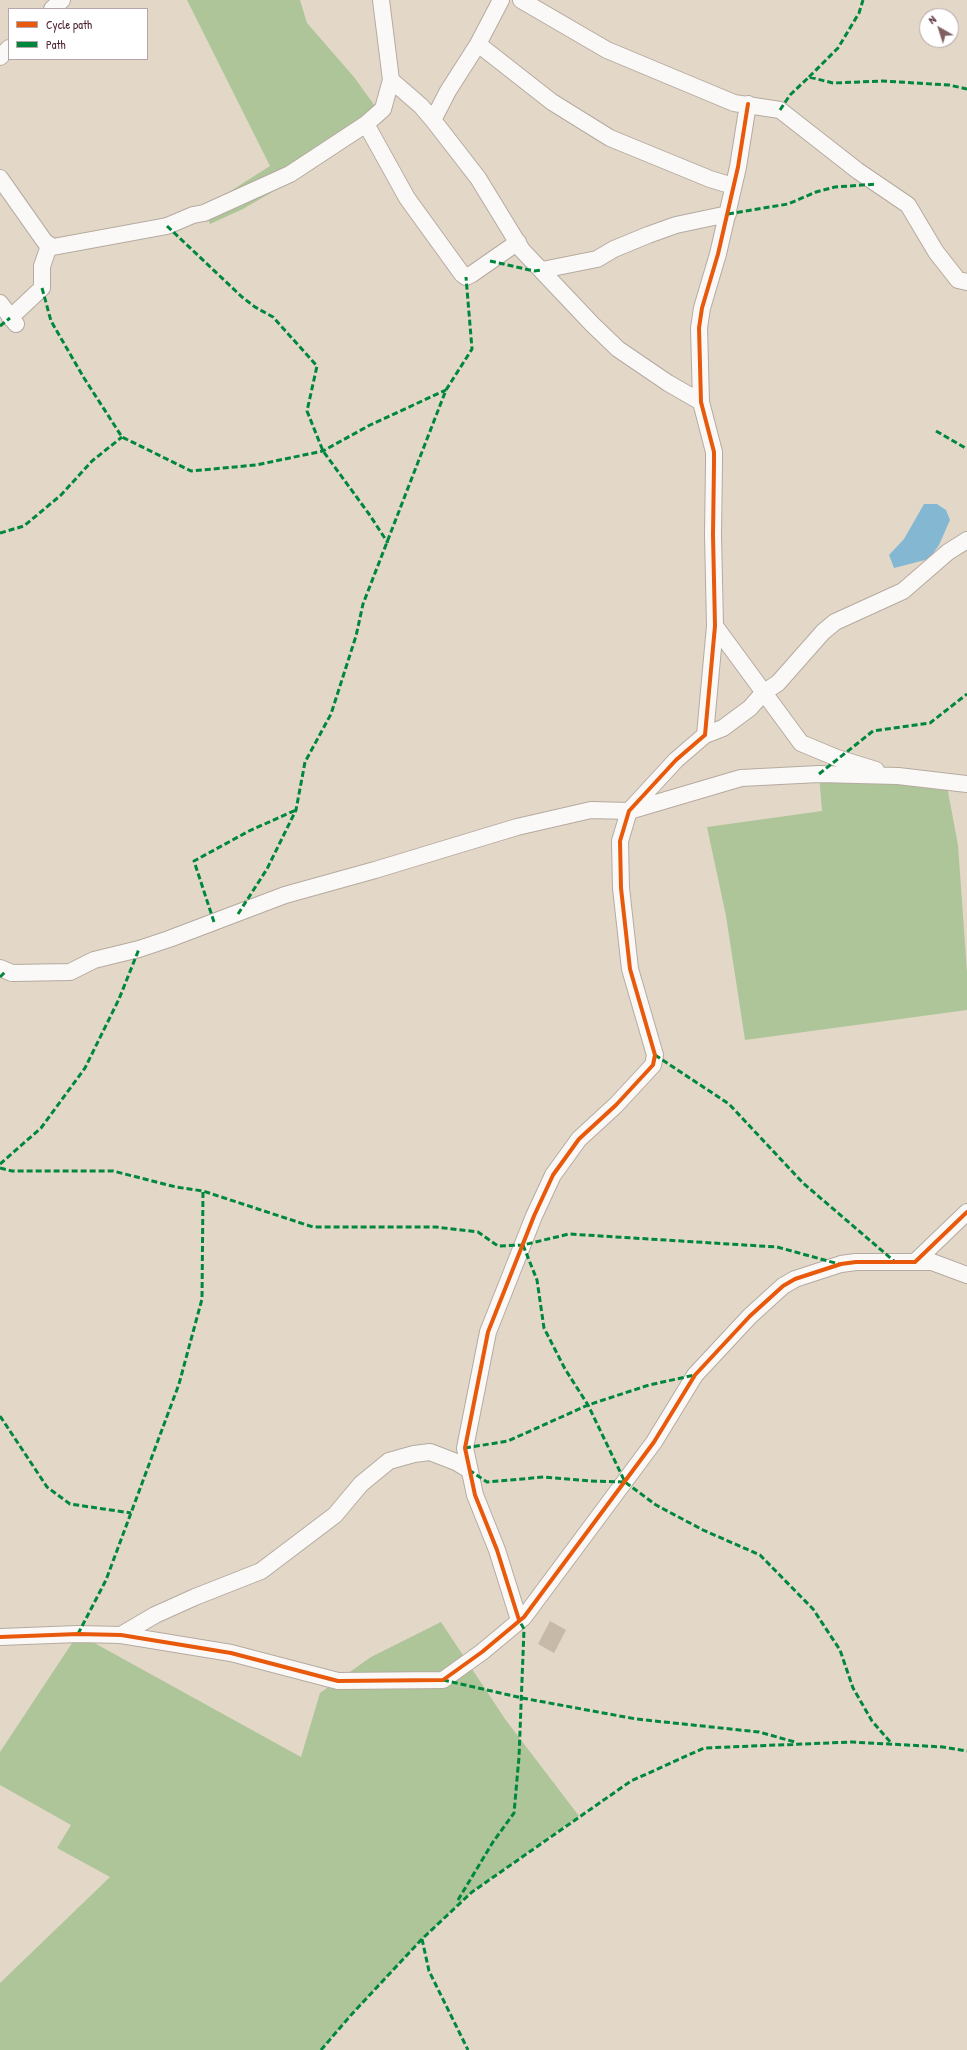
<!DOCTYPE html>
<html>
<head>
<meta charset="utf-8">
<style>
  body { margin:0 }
  #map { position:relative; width:967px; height:2050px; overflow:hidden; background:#e3d8c7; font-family:"Patrick Hand",sans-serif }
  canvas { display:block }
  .legend { position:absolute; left:8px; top:8px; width:140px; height:52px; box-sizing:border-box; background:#fff; border:1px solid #b7a5aa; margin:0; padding:5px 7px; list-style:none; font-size:12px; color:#4a1f2b }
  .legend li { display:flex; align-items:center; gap:8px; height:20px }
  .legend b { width:20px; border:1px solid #b7a5aa }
  .north { position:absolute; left:919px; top:8px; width:40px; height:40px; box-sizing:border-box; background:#fff; border:1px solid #b7a5aa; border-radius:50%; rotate:321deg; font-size:11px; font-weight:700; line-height:16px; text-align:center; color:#4a1f2b }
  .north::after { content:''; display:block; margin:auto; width:14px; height:18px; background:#806062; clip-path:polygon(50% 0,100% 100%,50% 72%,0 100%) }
</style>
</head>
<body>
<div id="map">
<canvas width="967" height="2050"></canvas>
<ul class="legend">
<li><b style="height:5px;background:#e8590c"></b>Cycle path</li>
<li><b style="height:5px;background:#00873e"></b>Path</li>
</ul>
<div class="north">N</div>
</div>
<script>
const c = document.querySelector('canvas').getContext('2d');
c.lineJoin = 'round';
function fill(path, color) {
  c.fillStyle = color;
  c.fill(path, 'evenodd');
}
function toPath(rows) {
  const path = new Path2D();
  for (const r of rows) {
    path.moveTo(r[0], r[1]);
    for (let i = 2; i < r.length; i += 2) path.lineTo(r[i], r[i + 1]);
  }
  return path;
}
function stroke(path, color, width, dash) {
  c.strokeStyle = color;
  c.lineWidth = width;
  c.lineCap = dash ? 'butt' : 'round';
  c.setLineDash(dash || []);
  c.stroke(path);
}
const forest = toPath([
  [187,0,300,0,307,23,354,77,385,120,291,181,243,209,210,224,204,208,270,166],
  [819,774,946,781,958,845,967,972,967,1010,745,1040,726,916,707,827,822,811],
  [441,1622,505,1719,579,1816,472,1892,422,1939,351,2015,321,2050,0,2050,0,1983,110,1877,57,1848,71,1825,0,1785,0,1752,78,1634,301,1757,320,1693,371,1657]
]);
const water = toPath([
  [924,504,937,504,946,510,950,520,939,545,929,559,894,568,889,555,904,539]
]);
const building = toPath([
  [550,1621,566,1630,554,1653,538,1644]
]);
const street = toPath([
  [521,0,607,50,734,103,780,110,858,171,908,205,936,252,958,280,967,282],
  [52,9,62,0],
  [478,44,552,102,610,138,710,179,733,186],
  [0,57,9,48],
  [391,80,421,106,433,120,478,178,522,250,592,324,618,349,668,383,701,402],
  [433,120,448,91,478,44,501,0],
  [366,124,407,198,462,274,466,277,472,274,518,242],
  [0,178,45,242,53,247,167,226,193,215,204,213,290,174,366,124,383,109,391,80,381,0],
  [542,270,597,259,614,249,648,235,676,225,728,214],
  [0,303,16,324],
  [10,318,42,288,42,266,49,246],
  [715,626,801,743,837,758,876,770],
  [705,735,723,728,750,708,763,693,778,683,823,632,835,622,903,591,948,552,967,540],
  [0,968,12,973,70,972,94,960,139,949,169,939,285,895,375,870,517,827,591,810,629,811,741,778,819,774,898,776,967,784],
  [915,1262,932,1262,967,1275],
  [519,1620,497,1550,475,1495,465,1448,488,1332,534,1216,553,1175,579,1139,616,1105,653,1065,655,1055,630,969,621,888,620,841,629,811,676,760,705,735,715,626,713,535,714,464,714,452,701,402,699,328,702,308,718,254,738,167,748,104],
  [121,1635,155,1615,195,1597,261,1571,335,1515,361,1484,389,1461,414,1454,430,1452,456,1462,469,1470],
  [0,1637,78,1634,121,1635,231,1653,338,1681,443,1680,482,1652,524,1617,654,1442,695,1375,750,1316,783,1286,795,1279,841,1264,856,1262,915,1262,967,1212]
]);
const quiet = toPath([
  [809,77,838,48,859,13,863,0],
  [780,110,790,95,809,77,833,83,882,81,949,85,967,89],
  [728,214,788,204,816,192,835,187,877,184],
  [167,226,242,297,255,307,273,317,317,366,307,411,323,451,369,514,388,543],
  [490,261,534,271,542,270],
  [42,288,51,321,84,378,122,437,191,471,256,465,323,451,370,425,446,390],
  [0,326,10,318],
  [936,431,967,449],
  [0,533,24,526,61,495,92,461,122,437],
  [819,774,873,731,930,723,967,694],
  [238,914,267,869,296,810,305,762,331,714,356,636,363,604,446,390,472,349,466,277],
  [214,922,194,861,249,831,296,810],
  [0,977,5,972],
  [655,1055,729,1104,803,1183,894,1261],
  [0,1164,41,1128,85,1068,119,999,139,949],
  [0,1168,12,1171,113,1171,176,1187,203,1191,313,1227,436,1227,478,1232,498,1246,523,1245,569,1234,777,1247,839,1264],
  [523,1245,537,1280,544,1328,565,1369,588,1405,625,1482,656,1505,703,1530,760,1555,813,1609,840,1650,853,1688,872,1721,892,1744],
  [0,1416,47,1487,70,1504,131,1513],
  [465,1448,508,1441,588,1405,649,1385,695,1375],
  [469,1470,487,1482,544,1477,591,1481,625,1482],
  [78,1634,106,1580,179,1384,202,1299,203,1191],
  [443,1680,522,1698,636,1719,759,1732,795,1742],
  [458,1900,493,1842,514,1813,519,1757,524,1629,519,1620],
  [422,1939,429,1971,468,2050],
  [321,2050,351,2015,422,1939,472,1892,631,1781,704,1748,852,1742,943,1747,967,1751]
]);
const cycleway = toPath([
  [519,1620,497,1550,475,1495,465,1448,488,1332,534,1216,553,1175,579,1139,616,1105,653,1065,655,1055,630,969,621,888,620,841,629,811,676,760,705,735,715,626,713,535,714,464,714,452,701,402,699,328,702,308,718,254,738,167,748,104],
  [0,1637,78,1634,121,1635,231,1653,338,1681,443,1680,482,1652,524,1617,654,1442,695,1375,750,1316,783,1286,795,1279,841,1264,856,1262,915,1262,967,1212]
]);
fill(forest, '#adc598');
fill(water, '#84b8d2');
fill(building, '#c6b9a7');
stroke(street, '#b5aaa0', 18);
stroke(street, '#fbf9f7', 16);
stroke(quiet, '#00873e', 3, [6, 3]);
stroke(cycleway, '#e8590c', 4);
</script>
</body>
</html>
